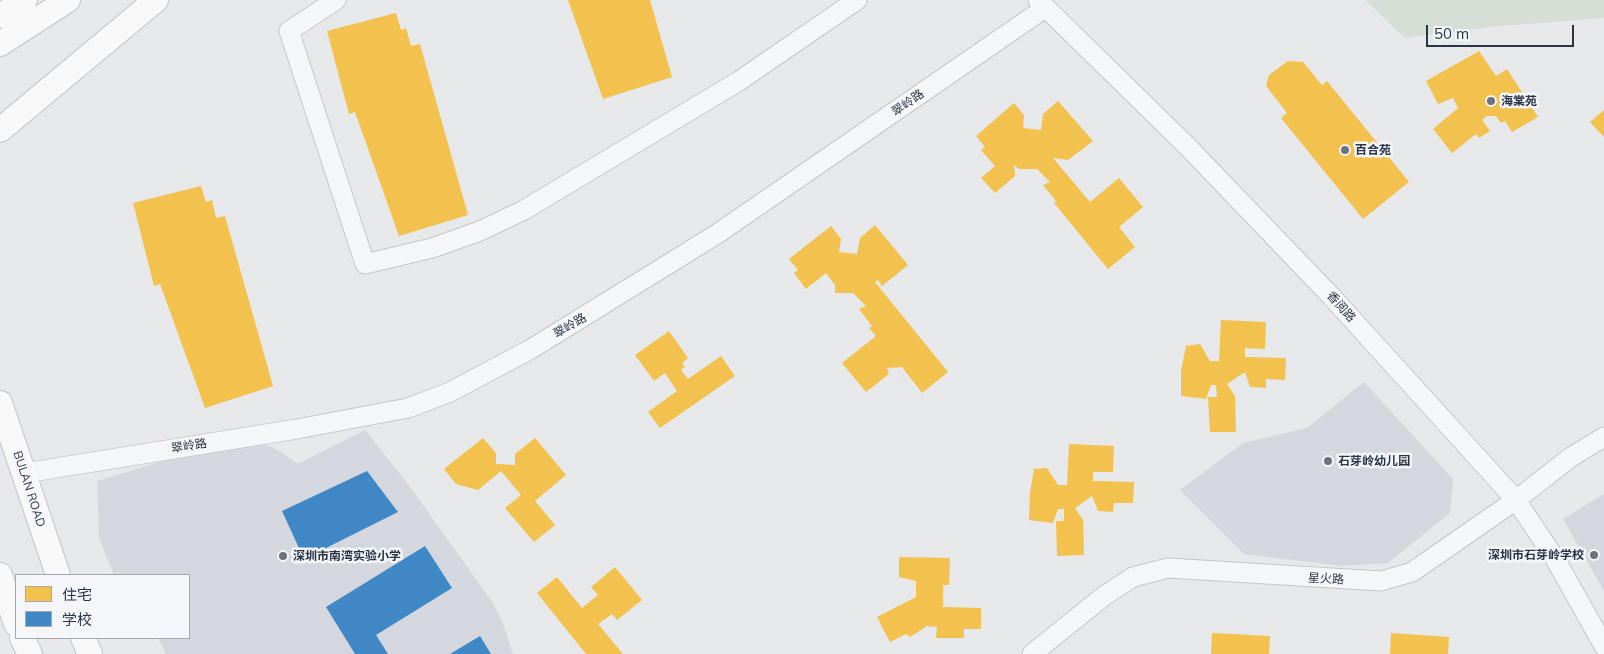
<!DOCTYPE html>
<html>
<head>
<meta charset="utf-8">
<style>
  body { margin:0 }
  #map { position:relative; width:1604px; height:654px; overflow:hidden; background:#e6e8ea; font-family:Mulish,"Noto Sans SC",sans-serif }
  canvas { display:block }
  .legend { position:absolute; left:15px; top:574px; width:175px; height:65px; box-sizing:border-box; background:#f4f6f9; border:1px solid #a4a8b1; margin:0; padding:6px 9px; list-style:none; font-size:15px; color:#2b3445 }
  .legend li { display:flex; align-items:center; gap:10px; height:25px }
  .legend b { width:25px; border:1px solid #a4a8b1 }
  .scale { position:absolute; left:1426px; top:25px; width:148px; height:22px; box-sizing:border-box; border:2px solid #2b3445; border-top:0; padding-left:6px; font-size:15px; line-height:18px; white-space:nowrap; color:#2b3445; -webkit-text-stroke:4px #f4f6f9; paint-order:stroke }
</style>
</head>
<body>
<div id="map">
<canvas width="1604" height="654"></canvas>
<ul class="legend">
<li><b style="height:14px;background:#f2c14e"></b>住宅</li>
<li><b style="height:14px;background:#3f88c5"></b>学校</li>
</ul>
<div class="scale">50 m</div>
</div>
<script>
const c = document.querySelector('canvas').getContext('2d');
c.lineJoin = 'round';
function fill(path, color) {
  c.fillStyle = color;
  c.fill(path, 'evenodd');
}
function toPath(rows) {
  const path = new Path2D();
  for (const r of rows) {
    path.moveTo(r[0], r[1]);
    for (let i = 2; i < r.length; i += 2) path.lineTo(r[i], r[i + 1]);
  }
  return path;
}
function stroke(path, color, width, dash) {
  c.strokeStyle = color;
  c.lineWidth = width;
  c.lineCap = dash ? 'butt' : 'round';
  c.setLineDash(dash || []);
  c.stroke(path);
}
function label(font, color, halo, rows, align = 'center') {
  c.font = font + ' Mulish,"Noto Sans SC",sans-serif';
  c.lineWidth = 5;
  c.setLineDash([]);
  c.textBaseline = 'middle';
  c.strokeStyle = halo;
  c.fillStyle = color;
  for (const [text, x, y, turn = 0] of rows) {
    c.save();
    c.translate(x, y);
    c.rotate((+turn || 0) * Math.PI / 180);
    c.textAlign = isNaN(turn) ? turn : align;
    if (halo) c.strokeText(text, 0, 0);
    c.fillText(text, 0, 0);
    c.restore();
  }
}
const built = toPath([
  [1364,382,1453,479,1450,513,1388,563,1342,566,1244,554,1180,490,1243,443,1307,428],
  [365,430,407,483,493,603,503,624,513,654,166,654,158,638,189,638,189,575,114,575,99,538,97,481,183,455,262,443,280,451,298,464],
  [1604,494,1604,591,1563,519]
]);
const green = toPath([
  [1365,0,1604,0,1604,18,1489,27,1405,38]
]);
const homes = toPath([
  [568,0,650,0,672,77,603,99],
  [396,13,401,30,406,28,411,46,420,44,468,215,399,236,355,112,349,114,327,31],
  [1479,51,1496,76,1507,69,1538,117,1512,132,1505,121,1501,123,1496,116,1487,116,1482,120,1490,131,1479,138,1476,134,1452,153,1433,129,1458,108,1453,98,1438,104,1426,81],
  [1288,61,1303,62,1322,85,1327,81,1409,182,1363,219,1281,118,1287,113,1266,86,1269,75],
  [1058,101,1093,141,1068,160,1053,158,1090,202,1119,178,1143,207,1119,227,1135,247,1108,269,1054,203,1056,201,1043,185,1050,182,1037,169,1019,169,1014,165,1015,176,995,193,981,178,995,166,981,150,985,147,976,136,1014,103,1024,115,1023,128,1041,130,1043,114],
  [1604,110,1604,137,1590,122],
  [201,186,206,202,212,200,216,218,225,216,273,386,205,408,160,284,154,286,133,203],
  [875,225,908,265,882,286,878,280,875,282,948,372,922,393,902,367,887,368,889,374,866,392,842,363,876,336,869,328,872,326,859,309,866,306,853,293,835,293,835,285,826,273,806,289,794,273,798,270,789,259,831,226,841,239,839,252,857,254,860,238],
  [1221,320,1266,322,1265,349,1245,348,1245,357,1286,358,1285,380,1266,379,1266,388,1250,387,1245,372,1227,384,1235,396,1236,432,1210,432,1208,397,1217,397,1216,385,1211,385,1206,399,1181,396,1181,371,1186,346,1200,344,1210,361,1219,361],
  [669,331,688,358,682,363,685,367,681,370,688,379,721,356,735,376,660,428,648,412,677,391,665,373,654,381,635,355],
  [483,438,496,453,496,464,515,465,515,454,535,438,566,475,535,501,555,525,534,542,505,508,521,495,501,471,478,490,456,484,444,469],
  [1069,444,1114,446,1113,472,1093,472,1093,481,1134,482,1133,503,1114,503,1113,512,1098,511,1092,496,1075,508,1083,520,1084,555,1057,556,1056,521,1064,521,1064,509,1058,509,1053,523,1029,520,1030,493,1034,469,1047,468,1058,485,1067,485],
  [899,557,950,558,949,585,943,585,943,607,981,608,981,629,964,629,964,638,936,638,937,627,927,626,910,637,906,634,890,642,877,617,916,597,916,581,899,577],
  [615,567,642,600,617,620,612,614,598,624,623,654,586,654,537,593,557,577,582,608,598,595,591,587],
  [1212,633,1270,636,1269,654,1211,654],
  [1391,633,1449,637,1448,654,1390,654]
]);
const schools = toPath([
  [367,471,398,512,304,559,282,511],
  [425,546,452,588,376,635,388,654,355,654,326,607],
  [480,636,491,654,450,654]
]);
const minor = toPath([
  [336,0,289,31,365,264,432,248,480,231,524,210,739,81,857,0],
  [1038,0,1188,147,1331,296,1516,500,1554,557,1604,646],
  [25,473,297,429,408,408,450,392,531,349,717,234,1045,8],
  [1032,654,1104,596,1133,577,1168,568,1381,581,1412,572,1516,500,1571,457,1604,437]
]);
const major = toPath([
  [0,16,25,0],
  [0,44,68,0],
  [0,130,156,0],
  [0,403,58,575],
  [0,575,16,624],
  [22,638,30,654],
  [83,638,90,654]
]);
const markers = [
  [1491,101,5,"#6c737f"],
  [1345,150,5,"#6c737f"],
  [1328,461,5,"#6c737f"],
  [1594,555,5,"#6c737f"],
  [283,556,5,"#6c737f"]
];
const poiNames = [
  ["海棠苑",1501,101],
  ["百合苑",1355,150],
  ["石芽岭幼儿园",1338,461],
  ["深圳市石芽岭学校",1584,555,"right"],
  ["深圳市南湾实验小学",293,556]
];
const streetNames = [
  ["翠岭路",908,103,-35],
  ["香阅路",1341,307,48],
  ["翠岭路",570,326,-31],
  ["翠岭路",189,446,-9],
  ["BULAN ROAD",29,489,72],
  ["星火路",1326,579,3]
];
fill(built, '#d4d7dd');
fill(green, '#d6ded6');
fill(homes, '#f2c14e');
fill(schools, '#3f88c5');
stroke(minor, '#c4c6c8', 21);
stroke(major, '#c2c5c8', 26);
stroke(minor, '#f5f6f7', 19);
stroke(major, '#f8f8f8', 24);
for (const [x, y, r, color] of markers) {
  const dot = new Path2D();
  dot.arc(x, y, r, 0, 2 * Math.PI);
  c.fillStyle = color;
  c.fill(dot);
  stroke(dot, '#f4f6f9', 2);
}
label('bold 12px', '#2b3445', '#f4f6f9', poiNames, 'left');
label('12px', '#2b3445', '#f4f6f9', streetNames);
</script>
</body>
</html>
